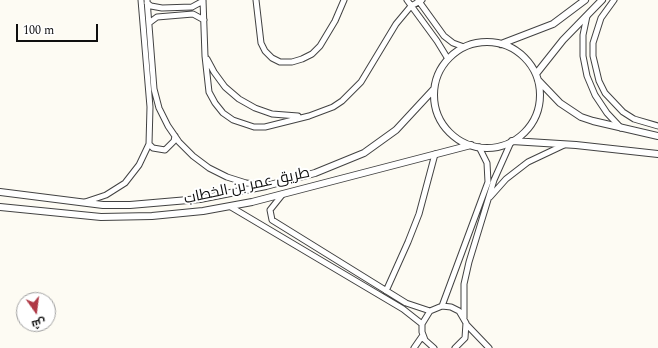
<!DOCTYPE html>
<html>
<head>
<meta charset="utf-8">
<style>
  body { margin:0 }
  #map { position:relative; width:658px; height:348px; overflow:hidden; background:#fdfbf3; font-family:Spectral,Cairo,serif }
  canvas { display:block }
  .north { position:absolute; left:16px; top:292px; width:40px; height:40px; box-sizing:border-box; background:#fff; border:1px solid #9f9f9f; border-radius:50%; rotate:166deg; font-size:11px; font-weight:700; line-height:16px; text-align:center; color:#0f0f0f }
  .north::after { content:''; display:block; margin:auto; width:14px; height:18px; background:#af3845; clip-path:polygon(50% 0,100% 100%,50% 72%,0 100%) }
  .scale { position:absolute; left:16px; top:24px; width:82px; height:18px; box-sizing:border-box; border:2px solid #0f0f0f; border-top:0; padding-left:5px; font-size:12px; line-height:14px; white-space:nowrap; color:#0f0f0f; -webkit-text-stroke:3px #fff; paint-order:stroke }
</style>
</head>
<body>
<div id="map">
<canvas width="658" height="348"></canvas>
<div class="north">ش</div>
<div class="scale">100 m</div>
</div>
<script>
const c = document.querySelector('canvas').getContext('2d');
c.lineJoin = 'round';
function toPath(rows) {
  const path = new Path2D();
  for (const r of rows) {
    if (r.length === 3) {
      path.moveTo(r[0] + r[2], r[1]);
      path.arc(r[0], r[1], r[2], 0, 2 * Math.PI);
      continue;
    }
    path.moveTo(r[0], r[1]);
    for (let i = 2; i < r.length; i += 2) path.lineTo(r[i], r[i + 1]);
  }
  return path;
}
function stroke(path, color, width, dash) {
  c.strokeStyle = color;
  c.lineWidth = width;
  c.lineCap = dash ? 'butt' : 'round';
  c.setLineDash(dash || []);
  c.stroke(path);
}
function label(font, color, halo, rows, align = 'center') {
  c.font = font + ' Spectral,Cairo,serif';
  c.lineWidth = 4;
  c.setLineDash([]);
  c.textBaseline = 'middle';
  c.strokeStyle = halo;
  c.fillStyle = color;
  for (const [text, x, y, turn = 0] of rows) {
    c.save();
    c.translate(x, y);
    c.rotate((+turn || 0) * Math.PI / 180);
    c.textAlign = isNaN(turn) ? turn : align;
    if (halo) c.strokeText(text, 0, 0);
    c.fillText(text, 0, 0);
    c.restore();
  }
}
const minor = toPath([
  [147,0,154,89,159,108,168,126,179,142,193,156,209,168,227,177,246,183,263,185],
  [203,0,205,56,209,92,215,103,223,113,233,120,254,127,265,127,309,116,333,107,342,101,361,82,396,24,411,6,422,0],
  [256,0,261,43,265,51,272,58,280,62,292,62,302,59,312,54,320,46,335,21,344,0],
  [407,0,437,41,448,59],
  [418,0,444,36,453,43,464,47],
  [614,0,601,18,593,43,593,56,599,81,605,93,623,112,634,119,658,126],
  [147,3,151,6,162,8,192,7,203,1],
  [587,16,583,35,583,56,587,76,595,95,607,113,621,128],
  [149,23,157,17,193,14,204,20],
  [207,59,214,72,225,87,239,99,255,108,272,114,298,116],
  [149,144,153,148,165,150,174,141,175,136],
  [282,195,270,210,272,220,406,303,430,311],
  [490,197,506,179,528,162,564,145],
  [85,202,106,195,125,183,139,165,149,144,150,107,141,0],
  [231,207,403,309,422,324],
  [386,291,408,242,419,214,435,154],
  [442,306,488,182,487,163,479,147],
  [464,318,464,284,469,262,494,180,511,142],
  [466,324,489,348],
  [414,348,423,335],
  [434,348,425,340,422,332,422,324,430,311,442,306,451,307,459,311,466,323,465,338,455,348]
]);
const tertiary = toPath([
  [487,95,53],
  [501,44,553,24,585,0],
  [536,74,563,40,602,0],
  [538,80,560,103,581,117,593,121,658,136],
  [512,141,576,145,658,154],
  [0,192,103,205,130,205,200,199,266,186,315,173,364,153,396,130,434,89],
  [0,207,101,217,152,216,203,211,252,202,471,145]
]);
const streetNames = [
  ["طريق عمر بن الخطاب",247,187,-12]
];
stroke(minor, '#424242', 7);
stroke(tertiary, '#424242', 8);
stroke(minor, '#fff', 5);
stroke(tertiary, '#fff', 6);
label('15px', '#0f0f0f', '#fff', streetNames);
</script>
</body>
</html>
